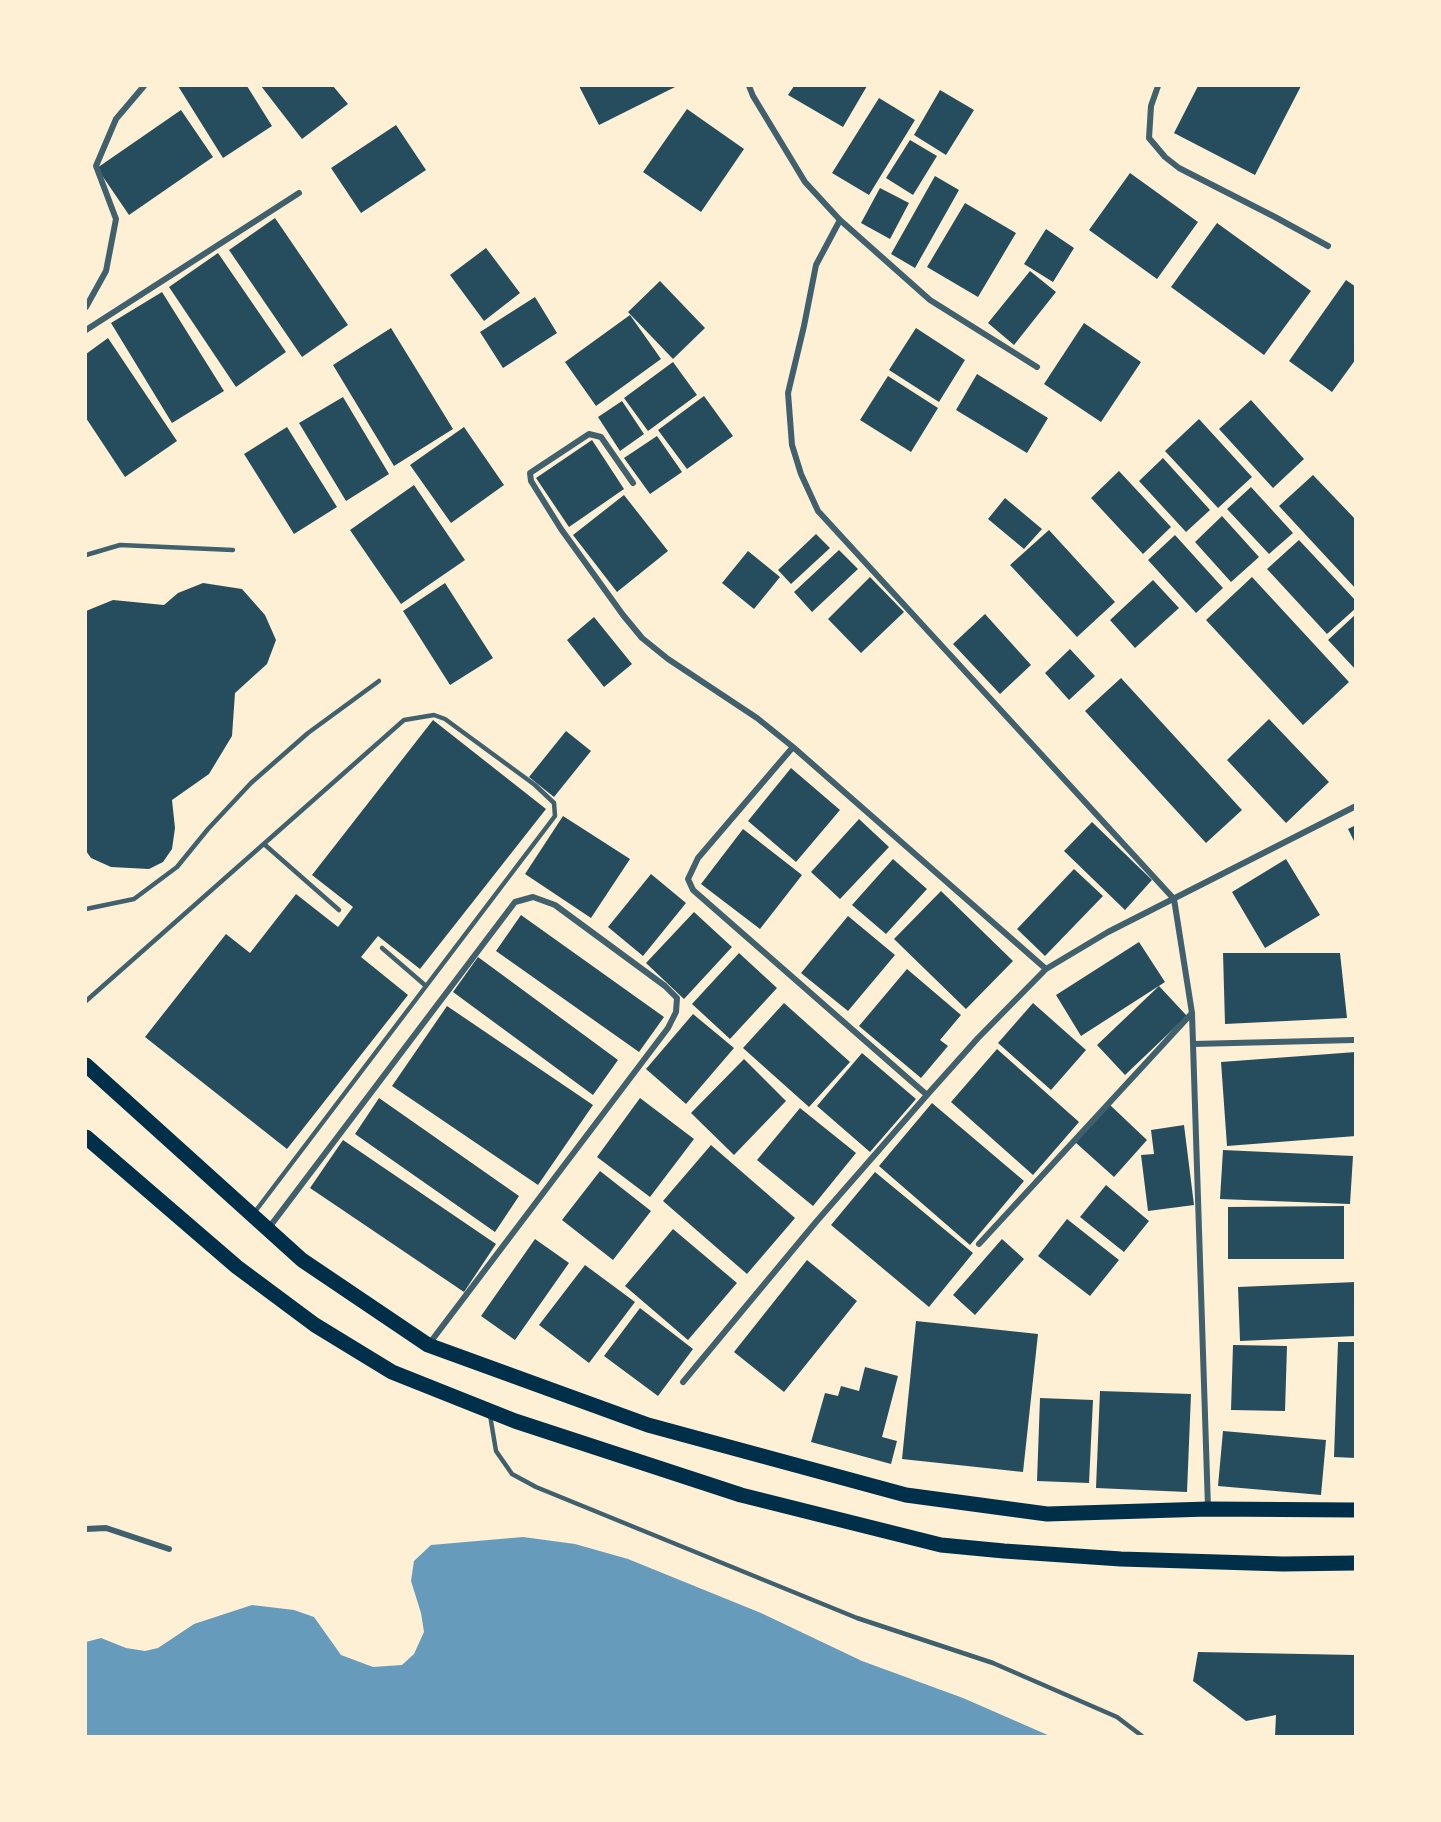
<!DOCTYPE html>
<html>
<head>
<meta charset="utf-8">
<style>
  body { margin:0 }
  #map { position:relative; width:1441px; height:1822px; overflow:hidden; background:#fdf0d5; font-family:"Alegreya Sans",sans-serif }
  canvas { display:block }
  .frame { position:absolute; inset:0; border:87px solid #fdf0d5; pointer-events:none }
</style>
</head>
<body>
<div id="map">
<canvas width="1441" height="1822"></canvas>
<div class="frame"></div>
</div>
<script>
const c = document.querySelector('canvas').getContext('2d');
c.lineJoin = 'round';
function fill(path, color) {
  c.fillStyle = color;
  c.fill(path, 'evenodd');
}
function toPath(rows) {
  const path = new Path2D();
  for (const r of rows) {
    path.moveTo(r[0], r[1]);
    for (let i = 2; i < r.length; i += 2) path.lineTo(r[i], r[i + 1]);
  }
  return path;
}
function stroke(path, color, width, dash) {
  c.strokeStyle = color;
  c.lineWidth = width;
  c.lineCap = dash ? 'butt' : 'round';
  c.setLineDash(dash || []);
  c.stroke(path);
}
const water = toPath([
  [523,1537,575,1544,628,1559,761,1613,862,1661,963,1698,1050,1736,86,1736,86,1642,101,1638,126,1648,145,1651,158,1648,194,1624,252,1605,294,1610,314,1617,341,1655,373,1667,402,1665,414,1654,424,1632,421,1613,411,1581,414,1561,431,1545]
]);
const building = toPath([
  [178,86,247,86,272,126,223,158],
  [261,86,333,86,348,104,302,139],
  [579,86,677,86,599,125],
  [794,86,867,86,843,127,788,95],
  [1198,86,1301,86,1255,175,1174,133],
  [940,90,974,110,946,155,914,135],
  [879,98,915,120,869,195,832,173],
  [687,109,744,149,701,212,643,172],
  [181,110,213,157,129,215,97,168],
  [396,125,426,170,361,213,331,168],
  [910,140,937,156,913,195,886,178],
  [1130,173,1198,222,1157,279,1089,230],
  [935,176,959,190,915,268,891,254],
  [880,188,909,203,890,239,861,223],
  [965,203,1016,233,978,297,927,267],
  [275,218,348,325,302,357,229,250],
  [1217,223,1311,291,1264,355,1171,287],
  [1046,229,1074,248,1053,282,1024,264],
  [486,248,520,293,484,321,450,275],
  [218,253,286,352,236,387,169,287],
  [1030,271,1056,292,1014,345,988,323],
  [1346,280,1356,287,1356,359,1332,392,1289,361],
  [660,281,705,328,673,359,628,312],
  [162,292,224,391,172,423,111,323],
  [535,297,557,333,503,368,480,332],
  [630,315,661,359,596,406,565,362],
  [1084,323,1141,362,1101,422,1044,384],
  [391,328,453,429,394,466,333,365],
  [916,328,965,360,939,402,889,370],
  [108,338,177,441,125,477,86,418,86,354],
  [673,362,697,395,648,431,624,398],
  [977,374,1048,418,1027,453,956,410],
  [888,376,938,408,911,452,860,420],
  [704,396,733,436,687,469,658,430],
  [343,397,389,474,346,501,299,423],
  [1251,400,1304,459,1273,488,1219,429],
  [622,401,644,434,620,451,598,417],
  [1199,419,1252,477,1218,508,1165,451],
  [287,427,337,507,294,534,244,454],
  [464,427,504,485,451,523,410,465],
  [657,436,682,472,650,494,624,458],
  [592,440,624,489,569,527,536,478],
  [1163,458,1210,510,1186,532,1139,481],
  [1119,471,1171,527,1143,554,1091,498],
  [1313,475,1356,520,1356,589,1279,506],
  [414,485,465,560,401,604,350,530],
  [1251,487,1293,533,1269,554,1227,509],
  [624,495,668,551,617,592,573,535],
  [1005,498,1042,529,1024,549,988,519],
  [1222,516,1259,557,1231,582,1195,542],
  [1049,530,1115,602,1077,637,1010,565],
  [816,534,830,548,791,584,778,570],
  [1175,535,1223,588,1196,613,1148,560],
  [1299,540,1356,601,1356,608,1327,634,1267,569],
  [839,550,858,569,812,612,794,592],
  [748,551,780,577,754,609,722,583],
  [870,577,904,612,861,653,828,619],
  [1252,577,1349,682,1303,725,1206,620],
  [1153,580,1179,608,1135,648,1110,620],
  [203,583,242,589,265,615,276,640,267,664,235,693,232,736,209,774,172,800,175,828,172,849,163,862,149,869,111,867,91,858,86,851,86,611,113,600,164,605,178,593],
  [445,583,493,658,450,685,403,611],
  [985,614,1031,665,1000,694,953,644],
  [1356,614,1356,670,1328,640],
  [594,617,632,664,604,687,567,640],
  [1070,649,1095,676,1069,700,1045,673],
  [1121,678,1242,810,1206,843,1085,711],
  [1269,719,1329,782,1286,823,1227,760],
  [433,720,546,809,420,969,378,936,361,957,408,995,287,1149,145,1037,226,934,250,953,296,894,338,927,353,907,312,875],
  [566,731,591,751,554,797,529,777],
  [791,768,840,810,796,862,748,821],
  [563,816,630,859,591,918,525,874],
  [859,819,889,847,840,899,811,872],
  [1092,822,1152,880,1125,910,1064,851],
  [1356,825,1356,845,1348,829],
  [743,829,802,875,760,929,701,884],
  [893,859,927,889,886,934,852,905],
  [1286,859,1320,915,1265,948,1232,892],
  [1074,869,1103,896,1045,956,1017,929],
  [651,874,686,903,643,956,608,927],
  [941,891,1013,961,966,1009,894,939],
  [694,912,732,947,684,999,646,963],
  [521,915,664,1017,639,1052,496,951],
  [848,916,895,955,848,1011,801,973],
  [1139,942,1165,982,1081,1036,1056,995],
  [739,953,777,988,730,1039,692,1004],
  [1223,953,1340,953,1347,1018,1225,1024],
  [478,957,618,1060,593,1095,453,992],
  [907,969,961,1015,940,1040,948,1046,921,1078,859,1026],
  [1159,986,1187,1016,1125,1075,1097,1045],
  [784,1003,850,1062,809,1107,743,1048],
  [1033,1003,1086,1050,1051,1090,998,1043],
  [447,1006,593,1105,538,1185,392,1086],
  [693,1014,734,1048,686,1104,646,1069],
  [997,1049,1079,1122,1033,1175,951,1102],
  [1356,1052,1356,1136,1227,1146,1221,1062],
  [862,1053,916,1099,870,1152,817,1106],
  [744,1059,786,1101,734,1155,691,1113],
  [379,1098,519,1196,495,1232,355,1134],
  [640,1098,694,1139,650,1197,597,1157],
  [932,1103,1024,1181,970,1245,879,1166],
  [1110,1105,1147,1140,1114,1177,1075,1142],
  [800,1108,856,1153,813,1206,757,1160],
  [1184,1125,1194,1205,1148,1211,1141,1155,1154,1154,1151,1130],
  [343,1140,496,1244,464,1292,310,1188],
  [711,1145,795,1218,747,1274,663,1201],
  [1223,1150,1353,1156,1350,1204,1220,1199],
  [600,1171,651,1211,613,1260,562,1220],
  [875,1172,973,1253,929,1307,831,1225],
  [1106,1185,1149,1221,1124,1252,1080,1217],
  [1344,1206,1344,1259,1228,1259,1228,1207],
  [1067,1219,1119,1260,1090,1296,1038,1256],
  [673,1229,737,1283,688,1340,625,1286],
  [535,1239,569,1263,515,1340,481,1316],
  [1002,1239,1024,1259,975,1315,953,1295],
  [807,1260,857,1301,784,1392,734,1352],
  [585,1265,635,1302,589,1363,539,1325],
  [1356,1282,1356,1336,1240,1341,1238,1287],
  [640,1308,693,1349,658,1396,604,1356],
  [916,1321,1038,1334,1023,1472,902,1459],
  [1338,1342,1356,1342,1356,1458,1334,1457],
  [1233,1345,1287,1346,1285,1411,1231,1410],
  [865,1367,898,1376,882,1437,897,1441,891,1464,811,1442,825,1393,838,1396,841,1386,859,1391],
  [1100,1391,1191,1394,1187,1492,1096,1488],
  [1040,1398,1093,1400,1089,1483,1037,1481],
  [1223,1431,1326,1440,1321,1495,1218,1486],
  [1198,1652,1355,1655,1354,1736,1275,1736,1276,1715,1246,1721,1193,1681]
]);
const service = toPath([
  [86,555,120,545,233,550],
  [264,844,339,910],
  [86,909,134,899,177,867,208,829,251,783,308,733,379,681],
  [382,948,426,986],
  [86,1001,404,720,434,715,445,719,535,785,554,803,555,816,254,1213],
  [490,1415,496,1451,512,1474,536,1487,857,1618,993,1663,1117,1717,1142,1736]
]);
const minor = toPath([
  [749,86,753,96,805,182,840,220,930,300,1037,367],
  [1158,86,1151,106,1149,138,1165,157,1179,168,1275,217,1328,246],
  [840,220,816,265,804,326,788,393,792,445,801,474,818,511,1174,899,1192,1013,1208,1508],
  [86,307,106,271,116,219,96,166,116,119,144,86],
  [86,330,299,193],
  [633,483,601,437,589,434,530,473,531,481,561,529,623,615,642,638,668,659,757,718,793,747,1046,969],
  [793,747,698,858,688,879,693,890,927,1095],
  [1193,1044,1354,1040],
  [268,1229,515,902,533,897,555,905,665,986,677,998,676,1012,668,1028,429,1344],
  [979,1244,1192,1013],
  [683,1382,816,1222,927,1095,978,1038,1046,969,1108,932,1356,806],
  [86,1529,106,1528,169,1549]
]);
const primary = toPath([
  [86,1065,302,1260,428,1345,648,1425,906,1495,1047,1514,1208,1509,1356,1510],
  [86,1137,237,1267,315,1325,392,1372,515,1421,741,1495,941,1545,1004,1551,1121,1559,1283,1564,1356,1563]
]);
fill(water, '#669bbc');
fill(building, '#264d5e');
stroke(service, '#3f606c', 4.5);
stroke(minor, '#3f606c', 6);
stroke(primary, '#003049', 15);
</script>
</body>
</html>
